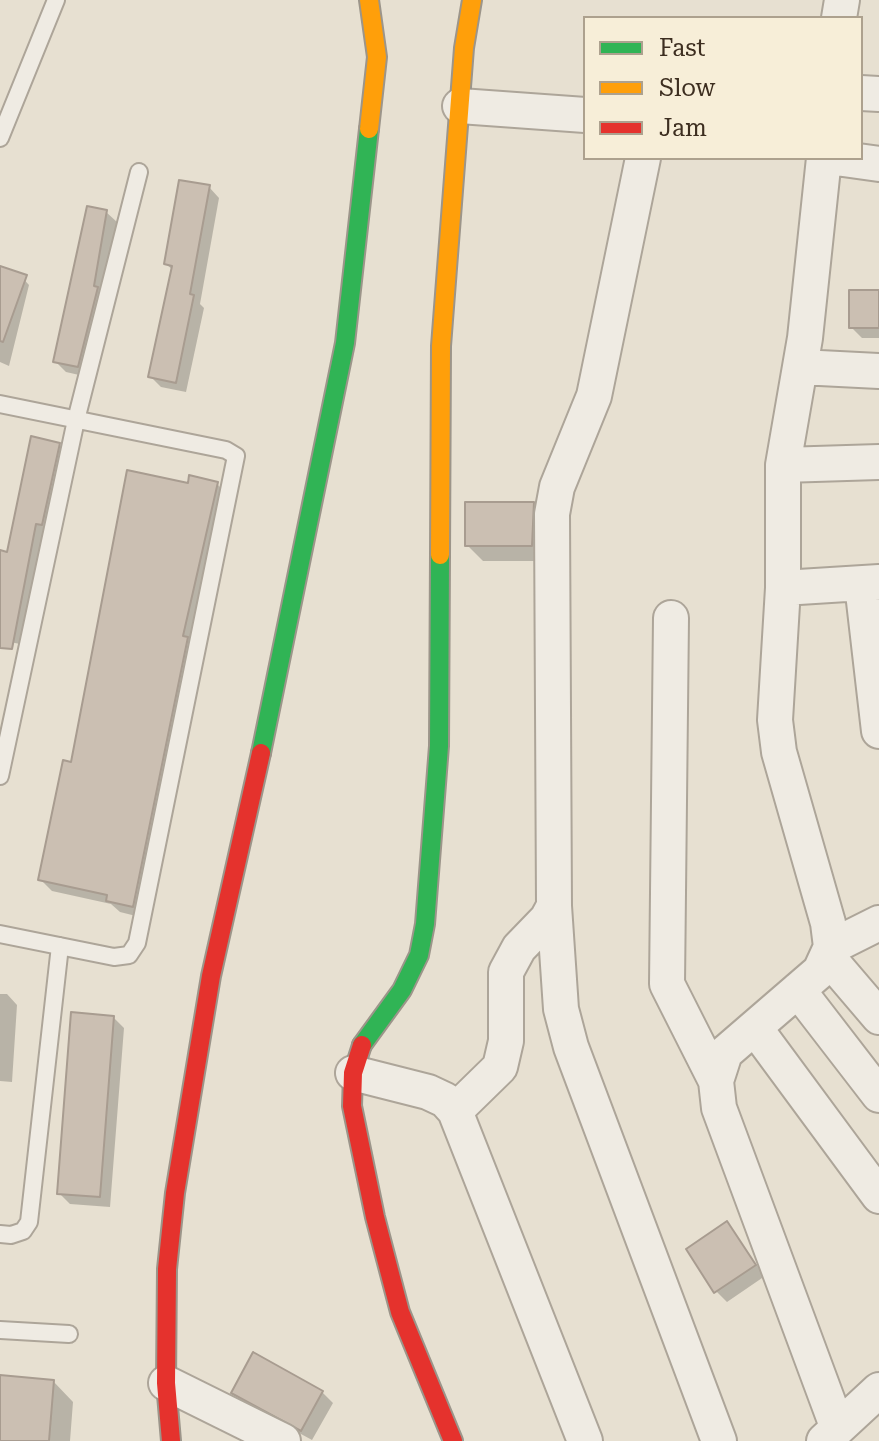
<!DOCTYPE html>
<html>
<head>
<meta charset="utf-8">
<style>
  body { margin:0 }
  #map { position:relative; width:879px; height:1441px; overflow:hidden; background:#e7e0d1; font-family:"Roboto Serif",serif }
  canvas { display:block }
  .legend { position:absolute; left:583px; top:16px; width:280px; height:144px; box-sizing:border-box; background:#f7eed8; border:2px solid #ada18e; margin:0; padding:10px 14px; list-style:none; font-size:24px; color:#3d2e20 }
  .legend li { display:flex; align-items:center; gap:16px; height:40px }
  .legend b { width:40px; border:2px solid #ada18e }
</style>
</head>
<body>
<div id="map">
<canvas width="879" height="1441"></canvas>
<ul class="legend">
<li><b style="height:10px;background:#30b455"></b>Fast</li>
<li><b style="height:10px;background:#ff9f0a"></b>Slow</li>
<li><b style="height:10px;background:#e5322d"></b>Jam</li>
</ul>
</div>
<script>
const c = document.querySelector('canvas').getContext('2d');
c.lineJoin = 'round';
function fill(path, color) {
  c.fillStyle = color;
  c.fill(path, 'evenodd');
}
function toPath(rows) {
  const path = new Path2D();
  for (const r of rows) {
    path.moveTo(r[0], r[1]);
    for (let i = 2; i < r.length; i += 2) path.lineTo(r[i], r[i + 1]);
  }
  return path;
}
function stroke(path, color, width, dash) {
  c.strokeStyle = color;
  c.lineWidth = width;
  c.lineCap = dash ? 'butt' : 'round';
  c.setLineDash(dash || []);
  c.stroke(path);
}
const shadow = toPath([
  [209,187,219,198,200,304,204,308,186,392,161,387,150,376,173,270,166,264],
  [106,212,117,222,88,377,66,372,55,361],
  [0,268,19,274,29,285,9,366,0,362],
  [879,292,879,338,862,338,851,327],
  [59,444,70,455,25,645,0,640,0,552,8,554],
  [217,484,229,496,144,918,120,912,111,904,52,891,40,879,72,764],
  [533,504,549,519,547,561,483,561,467,545],
  [0,994,7,994,17,1005,12,1082,0,1081],
  [113,1017,124,1028,110,1207,70,1204,59,1193],
  [727,1224,765,1276,727,1302,716,1291],
  [0,1377,53,1381,73,1402,70,1441,0,1441],
  [233,1392,322,1392,333,1403,312,1440,244,1403]
]);
const building = toPath([
  [179,180,210,185,190,294,194,295,176,383,148,377,172,266,164,264,179,180],
  [87,206,107,210,94,286,98,287,78,367,53,362,87,206],
  [0,266,27,275,3,342,0,341,0,266],
  [849,290,879,290,879,328,849,328,849,290],
  [31,436,60,443,42,525,36,524,12,649,0,648,0,550,7,552,31,436],
  [127,470,188,483,189,475,218,482,183,636,188,637,133,907,106,901,107,895,38,880,63,760,71,762,127,470],
  [465,502,534,502,532,546,465,546,465,502],
  [71,1012,114,1016,100,1197,57,1194,71,1012],
  [727,1221,756,1265,714,1293,686,1249,727,1221],
  [253,1352,323,1391,301,1431,231,1393,253,1352],
  [0,1375,54,1380,49,1441,0,1441,0,1375]
]);
const lane = toPath([
  [0,138,56,0],
  [0,404,226,450,236,456,137,943,129,955,114,957,0,934],
  [0,776,76,420,139,172],
  [0,1234,11,1235,23,1231,29,1222,60,946],
  [0,1330,69,1334]
]);
const street = toPath([
  [839,18,842,0],
  [861,93,879,94],
  [460,106,585,115],
  [824,158,805,338,783,465,783,588,775,720,779,752,828,923,831,947,820,971,725,1053,716,1081,719,1108,837,1426],
  [836,158,879,164],
  [800,367,879,371],
  [783,465,879,462],
  [862,584,879,731],
  [783,588,879,582],
  [671,618,667,984,716,1081],
  [554,906,561,1009,571,1047,719,1441],
  [831,947,879,923],
  [827,956,879,1017],
  [798,990,879,1095],
  [755,1028,879,1196],
  [353,1073,428,1092,445,1100,455,1111,585,1441],
  [455,1111,500,1067,506,1041,506,972,519,948,547,919,554,906,552,514,557,487,594,396,643,158],
  [166,1383,283,1441],
  [824,1441,879,1390]
]);
const fast = toPath([
  [261,753,345,343,369,129],
  [362,1045,402,990,419,955,425,924,439,746,440,555]
]);
const slow = toPath([
  [369,129,377,57,369,0],
  [440,555,441,346,464,48,472,0]
]);
const jam = toPath([
  [362,1045,353,1073,352,1106,375,1217,400,1312,453,1441],
  [171,1441,166,1383,167,1269,175,1193,211,976,261,753]
]);
fill(shadow, '#0003');
fill(building, '#cbbfb2');
stroke(building, '#a89c90', 2);
stroke(lane, '#ada599', 20);
stroke(street, '#ada599', 38);
stroke(fast, '#9c958a', 22);
stroke(slow, '#9c958a', 22);
stroke(jam, '#9c958a', 22);
stroke(lane, '#efebe3', 16);
stroke(street, '#efebe3', 34);
stroke(fast, '#30b455', 18);
stroke(slow, '#ff9f0a', 18);
stroke(jam, '#e5322d', 18);
</script>
</body>
</html>
